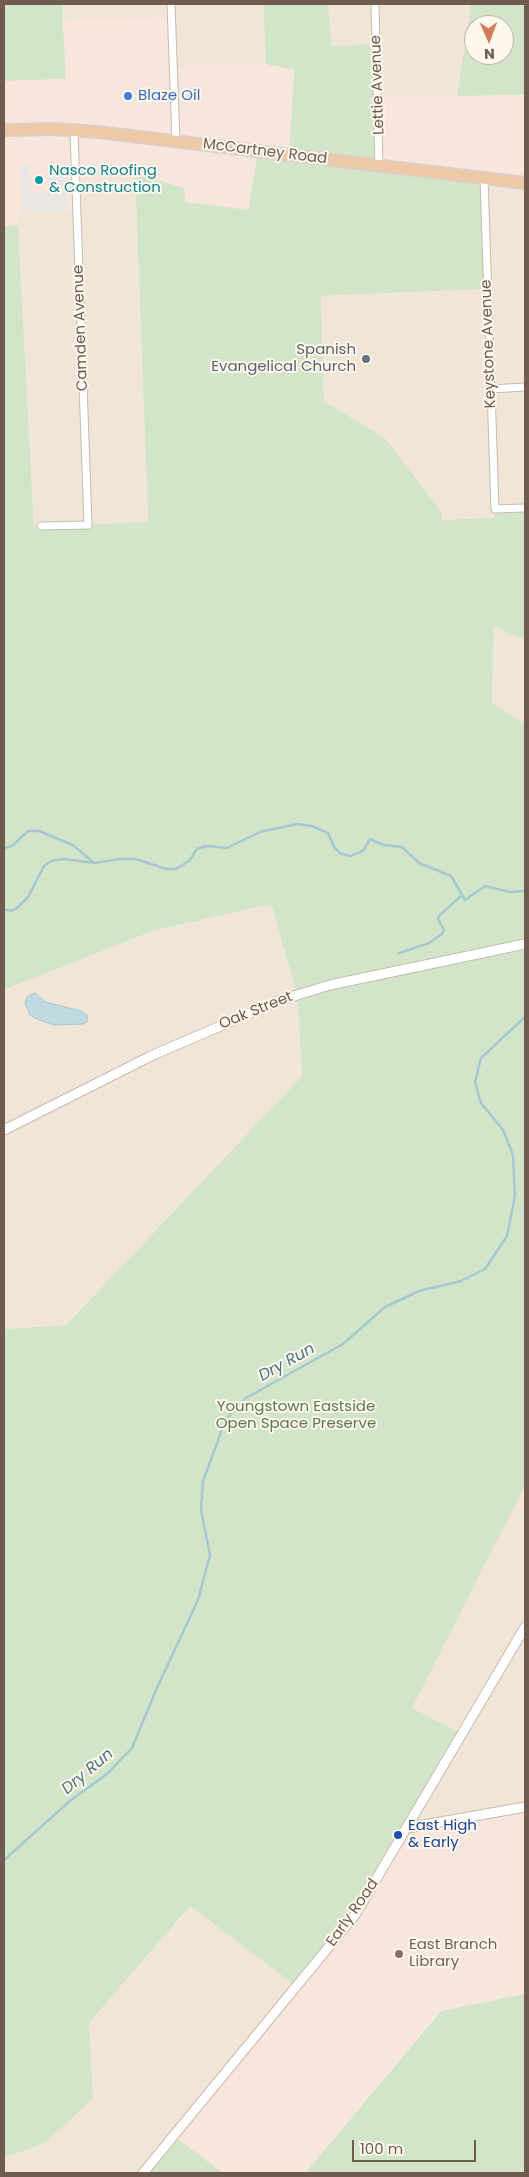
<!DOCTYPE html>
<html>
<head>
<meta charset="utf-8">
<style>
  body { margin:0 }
  #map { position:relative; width:529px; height:2177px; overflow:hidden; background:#f9f3e8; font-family:Poppins,sans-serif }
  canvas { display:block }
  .frame { position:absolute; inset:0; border:5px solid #705c4f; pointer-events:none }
  .north { position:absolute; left:464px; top:15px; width:50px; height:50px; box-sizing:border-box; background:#fdf7ed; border:1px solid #c5b9ae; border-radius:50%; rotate:178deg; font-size:14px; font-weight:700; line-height:20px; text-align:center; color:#705c4f }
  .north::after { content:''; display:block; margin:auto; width:18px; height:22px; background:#d37b5d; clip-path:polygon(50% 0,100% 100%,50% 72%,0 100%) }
  .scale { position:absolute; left:352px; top:2140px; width:124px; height:22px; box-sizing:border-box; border:2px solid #705c4f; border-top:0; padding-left:6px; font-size:15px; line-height:18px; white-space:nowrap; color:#705c4f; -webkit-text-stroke:4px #fdf7ed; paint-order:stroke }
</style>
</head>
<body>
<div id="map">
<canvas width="529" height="2177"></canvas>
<div class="frame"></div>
<div class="north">N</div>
<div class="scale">100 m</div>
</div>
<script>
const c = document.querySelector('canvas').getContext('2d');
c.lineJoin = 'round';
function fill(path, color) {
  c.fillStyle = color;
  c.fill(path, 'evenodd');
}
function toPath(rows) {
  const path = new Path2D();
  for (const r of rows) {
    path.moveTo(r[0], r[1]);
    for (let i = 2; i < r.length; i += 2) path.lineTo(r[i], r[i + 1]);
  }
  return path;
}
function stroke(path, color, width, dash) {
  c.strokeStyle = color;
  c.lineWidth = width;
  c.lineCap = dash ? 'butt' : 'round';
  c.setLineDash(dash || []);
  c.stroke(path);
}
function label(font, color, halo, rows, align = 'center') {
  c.font = font + ' Poppins,sans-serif';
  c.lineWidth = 4;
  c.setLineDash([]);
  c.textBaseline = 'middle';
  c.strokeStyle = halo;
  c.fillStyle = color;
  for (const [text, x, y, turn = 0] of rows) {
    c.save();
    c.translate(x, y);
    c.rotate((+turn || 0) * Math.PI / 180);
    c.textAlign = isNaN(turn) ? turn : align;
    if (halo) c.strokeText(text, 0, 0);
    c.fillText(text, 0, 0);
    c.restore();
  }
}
const residential = toPath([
  [62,4,263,4,266,64,173,67,171,18,63,21],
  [328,4,471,4,457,96,378,97,332,46],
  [76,173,135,173,148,522,34,527,17,213,77,210],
  [484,178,525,183,525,725,492,702,494,614,441,521,385,438,324,401,321,296,487,289],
  [271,904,297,994,302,1076,66,1325,4,1329,4,990,153,931],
  [525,1486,525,1807,407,1828,411,1709],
  [190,1906,297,1987,143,2173,4,2173,4,2158,45,2143,92,2100,89,2023]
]);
const commercial = toPath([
  [171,17,174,67,273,64,294,70,289,155,258,151,248,211,184,202,135,173,76,173,77,210,18,213,18,225,4,226,4,81,66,79,63,21],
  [525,95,525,183,379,166,378,97],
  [525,1807,525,1994,440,2011,305,2173,223,2173,174,2136,347,1926,407,1828]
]);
const industrial = toPath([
  [20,165,30,165,31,193,48,192,47,167,66,167,68,210,22,212]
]);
const green = toPath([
  [4,4,62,4,66,79,4,81],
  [263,4,328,4,332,46,376,44,380,166,484,178,487,289,321,296,324,401,385,438,441,512,442,520,495,518,495,509,525,508,525,640,494,626,492,702,525,725,525,1486,412,1708,462,1734,367,1896,297,1987,190,1906,89,2023,93,2099,45,2143,4,2158,4,1329,66,1325,302,1076,297,994,271,904,153,931,4,990,4,226,18,225,34,526,148,522,135,173,184,188,185,202,248,210,258,151,289,155,294,70,266,64],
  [471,4,525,4,525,95,457,96],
  [474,25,504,25,504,55,474,55],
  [525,1994,525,2173,305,2173,441,2011],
  [174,2136,223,2173,143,2173]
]);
const water = toPath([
  [35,993,45,1002,81,1011,87,1015,88,1021,83,1024,54,1025,37,1019,30,1015,25,1003,27,997,35,993]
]);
const stream = toPath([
  [4,848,12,846,28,831,39,831,73,845,94,863],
  [4,909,11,911,17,908,28,897,44,866,51,861,64,859,94,863,120,859,136,859,166,869,176,869,189,861,197,849,206,846,227,848,260,832,297,824,312,826,328,833,334,847,340,853,350,856,363,851,370,839,383,845,402,847,419,863,451,876,465,900,485,886,510,892,525,891],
  [399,953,429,943,442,934,444,930,438,919,439,916,461,896],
  [4,1860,71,1800,107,1774,132,1748,156,1690,198,1600,210,1555,201,1510,203,1481,226,1419,246,1398,343,1344,385,1307,419,1291,461,1281,485,1269,507,1236,515,1196,513,1155,503,1130,481,1103,475,1082,481,1058,525,1017]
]);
const minor = toPath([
  [171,4,176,142],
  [375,4,379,166],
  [484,178,495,509,525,508],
  [491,389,525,387],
  [41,526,88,525,74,131]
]);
const tertiary = toPath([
  [4,1130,153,1055,281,1000,330,985,525,944],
  [407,1828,525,1807],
  [143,2173,355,1915,525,1627]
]);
const trunk = toPath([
  [4,130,54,129,98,132,525,183]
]);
const markers = [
  [128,96,5,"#3f7fe0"],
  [39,180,5,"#0f9aa8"],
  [366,359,5,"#6b7280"],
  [398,1835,5,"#1a4fb4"],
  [399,1954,5,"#8d6e63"]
];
const streetNames = [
  ["Lettie Avenue",378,85,-92],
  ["McCartney Road",265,152,7],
  ["Camden Avenue",81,328,-92],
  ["Keystone Avenue",489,344,-92],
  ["Oak Street",256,1011,-22],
  ["Early Road",353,1913,-55]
];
const shopNames = [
  ["Blaze Oil",138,96]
];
const cultureNames = [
  ["Nasco Roofing",49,171],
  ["& Construction",49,188]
];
const worshipNames = [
  ["Spanish",356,350],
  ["Evangelical Church",356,367]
];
const parkNames = [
  ["Youngstown Eastside",296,1407],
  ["Open Space Preserve",296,1424]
];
const transitNames = [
  ["East High",408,1826],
  ["& Early",408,1843]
];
const educationNames = [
  ["East Branch",409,1945],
  ["Library",409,1962]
];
const waterNames = [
  ["Dry Run",287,1363,-29],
  ["Dry Run",88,1772,-40]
];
fill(residential, '#f0e5d7');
fill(commercial, '#f8e6dd');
fill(industrial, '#eae6e1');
fill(green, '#d3e5c8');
fill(water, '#bfdae0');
stroke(water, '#a6c9d1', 1);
stroke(stream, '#a6c9d1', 2.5);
stroke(minor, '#cabbaf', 9);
stroke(tertiary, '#cabbaf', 11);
stroke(trunk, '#d7d1ce', 14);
stroke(minor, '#fff', 7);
stroke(tertiary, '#fff', 9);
stroke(trunk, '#edc9a8', 11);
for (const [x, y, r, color] of markers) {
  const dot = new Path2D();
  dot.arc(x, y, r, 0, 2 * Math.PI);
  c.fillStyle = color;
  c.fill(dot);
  stroke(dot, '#fdf7ed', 2);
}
label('15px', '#705c4f', '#fdf7ed', streetNames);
label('15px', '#366cbe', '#fdf7ed', shopNames, 'left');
label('15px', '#0d838f', '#fdf7ed', cultureNames, 'left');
label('15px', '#5b616d', '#fdf7ed', worshipNames, 'right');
label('15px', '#587a4c', '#fdf7ed', parkNames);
label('15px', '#164399', '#fdf7ed', transitNames, 'left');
label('15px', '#785e54', '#fdf7ed', educationNames, 'left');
label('italic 16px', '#4c7680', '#fdf7ed', waterNames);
</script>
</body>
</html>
